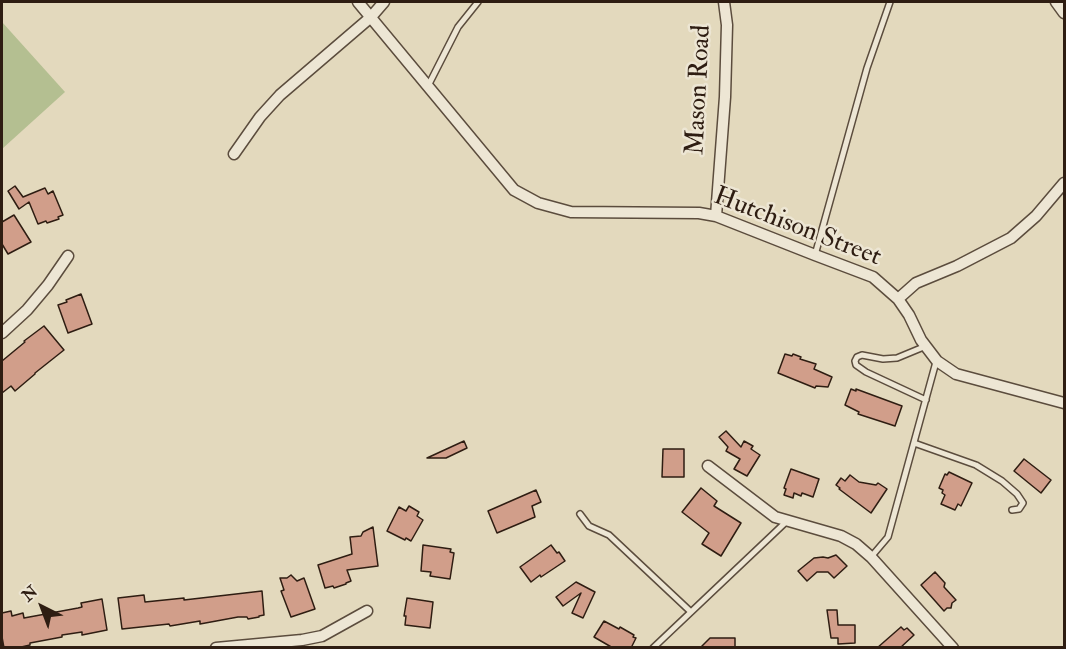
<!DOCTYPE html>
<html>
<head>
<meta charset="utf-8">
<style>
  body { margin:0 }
  #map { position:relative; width:1066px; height:649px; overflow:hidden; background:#e3d9bd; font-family:"IM FELL Double Pica",serif }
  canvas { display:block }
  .frame { position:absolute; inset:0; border:3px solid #2e1d12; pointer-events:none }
  .north { position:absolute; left:12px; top:577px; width:60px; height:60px; -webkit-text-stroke:4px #ede6d4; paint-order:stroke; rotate:318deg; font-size:16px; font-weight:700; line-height:24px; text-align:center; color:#2e1d12 }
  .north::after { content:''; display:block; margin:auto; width:21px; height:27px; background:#2e1d12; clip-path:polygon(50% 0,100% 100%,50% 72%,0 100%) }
</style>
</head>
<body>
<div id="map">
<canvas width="1066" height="649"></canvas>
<div class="frame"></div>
<div class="north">N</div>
</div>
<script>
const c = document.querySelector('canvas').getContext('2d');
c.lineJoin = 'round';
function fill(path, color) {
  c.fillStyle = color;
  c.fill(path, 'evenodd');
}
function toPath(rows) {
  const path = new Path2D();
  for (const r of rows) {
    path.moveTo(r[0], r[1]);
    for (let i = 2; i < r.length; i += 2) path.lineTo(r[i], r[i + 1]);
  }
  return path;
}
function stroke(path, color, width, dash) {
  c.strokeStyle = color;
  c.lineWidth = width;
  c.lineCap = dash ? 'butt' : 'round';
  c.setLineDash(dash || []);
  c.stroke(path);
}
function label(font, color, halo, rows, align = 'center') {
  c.font = font + ' "IM FELL Double Pica",serif';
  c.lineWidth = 5;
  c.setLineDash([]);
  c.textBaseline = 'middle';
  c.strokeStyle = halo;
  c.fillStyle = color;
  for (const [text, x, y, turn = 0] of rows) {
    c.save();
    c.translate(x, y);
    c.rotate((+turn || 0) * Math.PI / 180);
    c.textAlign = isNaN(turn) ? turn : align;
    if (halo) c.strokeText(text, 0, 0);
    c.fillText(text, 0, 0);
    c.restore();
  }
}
const green = toPath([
  [2,22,65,92,2,149]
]);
const building = toPath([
  [15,186,23,197,45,188,48,194,53,191,63,215,58,217,59,219,47,223,46,221,38,224,29,202,19,209,8,191,15,186],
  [14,215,31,242,8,254,2,244,2,222,14,215],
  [81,294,92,324,68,333,58,305,67,302,66,300,81,294],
  [44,326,64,350,35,373,35,374,15,391,11,386,2,393,2,361,25,342,24,341,44,326],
  [785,354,792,356,793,354,801,357,800,359,816,364,814,369,832,377,828,387,816,386,815,388,778,373,785,354],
  [851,389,856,391,856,389,902,406,895,426,858,414,859,412,845,405,851,389],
  [726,431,741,447,744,441,753,446,751,449,760,455,747,476,734,469,740,459,726,451,728,447,719,437,726,431],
  [464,441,467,448,446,458,427,458,464,441],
  [663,449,684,449,684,477,662,477,663,449],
  [1024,459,1051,480,1041,493,1014,471,1024,459],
  [791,469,819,479,813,497,802,493,801,496,794,493,793,498,784,495,786,489,784,488,791,469],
  [949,472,972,483,961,506,958,504,955,510,941,504,945,495,942,493,943,490,939,488,945,474,947,475,949,472],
  [850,475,859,482,876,485,878,483,887,489,871,513,839,489,840,488,836,485,841,478,845,481,850,475],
  [701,488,717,501,714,506,741,523,721,556,702,544,709,533,682,512,701,488],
  [536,490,541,502,532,506,535,517,497,533,488,511,536,490],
  [409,506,419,512,417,516,423,520,411,541,406,538,405,540,387,531,399,507,406,511,409,506],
  [373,527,378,566,347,570,351,581,346,583,346,584,334,588,333,586,325,588,318,565,352,554,350,537,361,536,363,532,373,527],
  [423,545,451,549,450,552,454,553,450,579,430,576,431,572,421,571,423,545],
  [551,545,557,553,559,552,565,561,541,577,540,575,531,582,520,567,551,545],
  [836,555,847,566,834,578,828,572,817,572,807,581,798,571,814,558,823,557,828,558,836,555],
  [935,572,945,583,944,587,956,600,952,603,951,608,947,608,944,611,921,585,935,572],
  [291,575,297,581,304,578,315,609,291,617,281,591,284,590,280,578,287,578,291,575],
  [576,582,595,592,583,618,572,613,581,593,563,606,556,597,576,582],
  [262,591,264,615,259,616,259,617,248,619,247,617,238,617,200,624,200,621,170,626,169,624,122,629,118,598,144,595,145,602,184,598,184,600,262,591],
  [407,598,433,602,430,628,405,625,406,616,404,616,407,598],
  [102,599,107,630,82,635,82,632,62,635,62,637,30,643,30,645,17,648,4,648,2,637,2,613,11,611,12,616,23,613,24,618,78,608,82,607,81,603,102,599],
  [827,610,837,610,838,625,855,625,855,643,838,644,838,638,831,638,827,610],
  [604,621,619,629,620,627,634,635,633,637,636,638,631,648,613,648,594,637,604,621],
  [901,627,904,630,907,628,914,635,900,648,877,648,901,627],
  [710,638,735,638,735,648,700,648,710,638]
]);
const service = toPath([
  [428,86,458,27,478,2],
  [815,255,867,68,890,2],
  [926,346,897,358,883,359,862,355,857,357,855,361,856,365,866,372,926,400],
  [914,443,976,465,1002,481,1017,494,1023,503,1019,509,1012,510],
  [580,514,589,526,609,535,691,612],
  [871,557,888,537,936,362],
  [653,648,787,521]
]);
const minor = toPath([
  [358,2,514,190,538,203,571,212,699,213,716,216,815,255,873,277,898,299,909,315,921,340,937,361,956,374,1064,403],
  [1056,2,1064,13],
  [234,154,260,117,280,95,371,17,384,2],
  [716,216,725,97,727,25,724,2],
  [898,299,916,283,957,266,1011,238,1036,216,1064,183],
  [2,333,27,310,48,285,68,256],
  [708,466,775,517,841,536,856,544,871,557,953,648],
  [216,648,302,640,322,636,367,611]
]);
const streetNames = [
  ["Mason Road",700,90,-87],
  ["Hutchison Street",797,228,21]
];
fill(green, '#b4bf91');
fill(building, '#d19e8a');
stroke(building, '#2e1d12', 1.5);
stroke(service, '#5b4c3d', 8);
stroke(minor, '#5b4c3d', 13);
stroke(service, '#ede6d4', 5);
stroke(minor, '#ede6d4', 10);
label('26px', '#2e1d12', '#ede6d4', streetNames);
</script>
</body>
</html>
